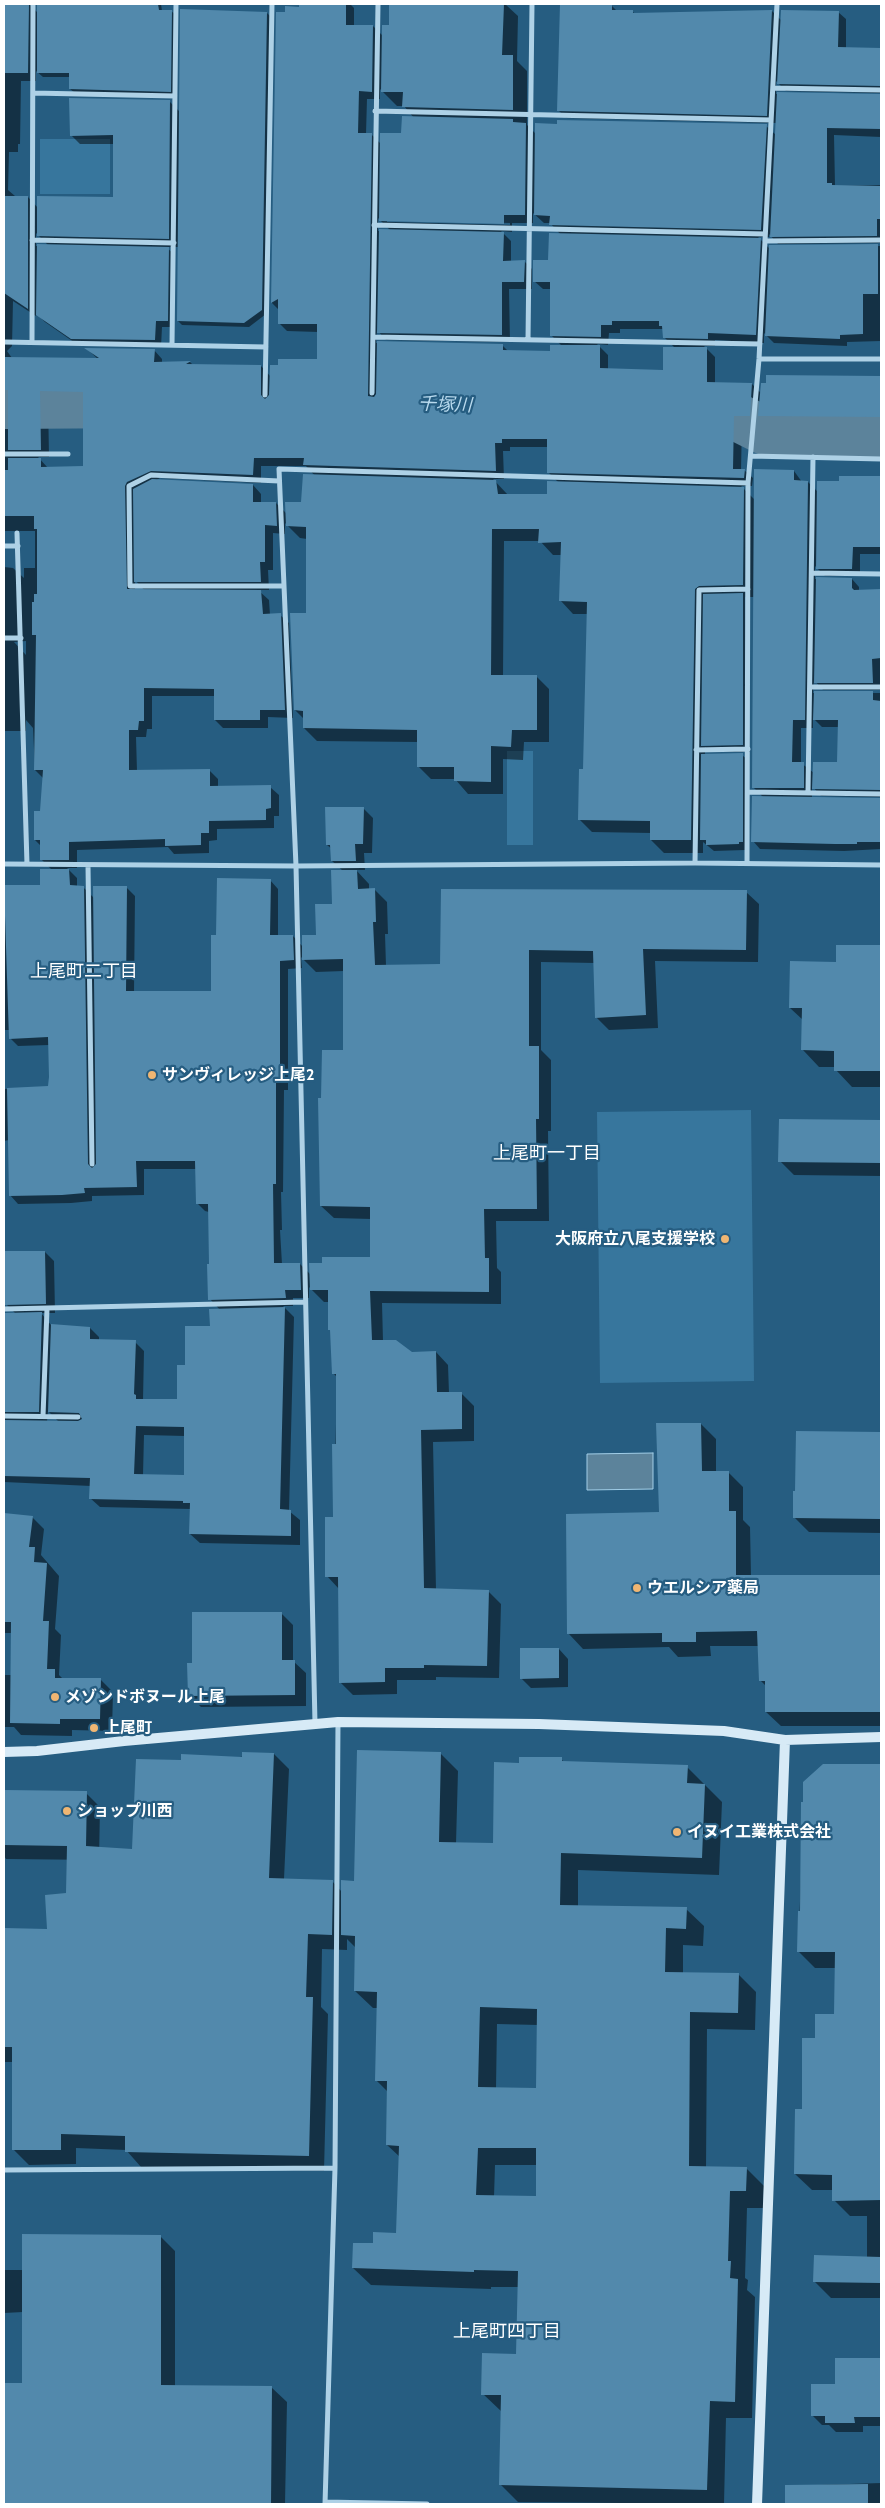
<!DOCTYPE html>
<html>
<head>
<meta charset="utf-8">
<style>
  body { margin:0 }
  #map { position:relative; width:885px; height:2508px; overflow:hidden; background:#265d81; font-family:Cabin,sans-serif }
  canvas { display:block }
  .frame { position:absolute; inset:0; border:5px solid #fff; pointer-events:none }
</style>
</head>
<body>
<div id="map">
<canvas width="885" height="2508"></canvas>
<div class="frame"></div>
</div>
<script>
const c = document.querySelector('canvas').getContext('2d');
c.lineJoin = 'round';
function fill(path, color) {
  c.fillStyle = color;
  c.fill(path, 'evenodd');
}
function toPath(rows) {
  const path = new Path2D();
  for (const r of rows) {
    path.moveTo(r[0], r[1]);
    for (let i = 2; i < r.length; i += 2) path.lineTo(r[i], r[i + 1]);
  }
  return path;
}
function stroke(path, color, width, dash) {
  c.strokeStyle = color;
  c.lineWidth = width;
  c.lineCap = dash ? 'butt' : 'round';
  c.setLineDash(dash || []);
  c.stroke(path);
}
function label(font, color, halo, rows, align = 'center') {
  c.font = font + ' Cabin,"Noto Sans JP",sans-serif';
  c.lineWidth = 4.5;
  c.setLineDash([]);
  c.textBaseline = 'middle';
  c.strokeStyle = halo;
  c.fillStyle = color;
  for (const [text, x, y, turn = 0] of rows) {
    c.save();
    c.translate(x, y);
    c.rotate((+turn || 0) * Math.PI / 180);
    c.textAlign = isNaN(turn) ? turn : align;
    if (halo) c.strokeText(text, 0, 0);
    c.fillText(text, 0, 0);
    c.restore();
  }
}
const green = toPath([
  [40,139,110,139,110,194,40,194],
  [507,751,533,751,533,845,507,845],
  [751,1110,754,1381,600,1383,597,1112]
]);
const water = toPath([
  [653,1453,653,1489,587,1490,587,1454,653,1453]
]);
const shadow = toPath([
  [4,4,29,4,38,13,38,4,161,4,162,11,171,11,176,15,175,95,75,93,70,89,70,77,43,77,36,71,36,81,21,81,20,144,18,144,18,152,9,152,8,190,15,196,28,197,38,208,115,198,115,144,80,144,71,135,170,102,180,112,267,13,271,17,266,314,249,327,182,325,178,321,179,247,166,247,175,255,174,327,162,327,161,347,78,345,45,322,36,313,36,316,13,301,12,346,7,351,12,358,99,360,87,349,154,350,162,359,162,363,190,362,194,366,261,366,271,377,318,360,318,332,287,331,279,323,279,310,272,303,277,13,286,13,301,8,301,4,350,4,354,8,354,26,373,26,383,36,390,26,390,4,505,4,518,16,517,61,527,71,527,125,536,134,766,126,776,135,777,123,566,118,558,110,562,4,611,5,618,12,632,11,635,14,772,11,782,21,838,12,846,19,846,48,881,49,881,93,786,91,776,81,776,94,881,96,881,137,834,135,835,186,881,185,881,243,778,244,769,234,769,237,758,237,770,249,770,247,881,246,881,341,847,342,847,346,774,343,764,333,764,343,715,340,715,346,704,346,715,357,715,383,752,384,762,394,768,384,768,376,881,377,881,424,767,423,758,414,758,424,742,424,741,470,744,470,753,478,752,486,741,486,755,500,794,471,802,482,808,482,818,492,840,482,840,477,881,478,881,554,860,554,860,576,825,576,815,566,815,579,852,579,859,587,859,591,881,590,881,690,823,690,814,680,813,693,881,693,881,797,821,796,812,786,812,799,881,800,881,849,844,851,760,849,753,841,764,798,753,787,754,597,745,597,750,752,710,752,705,747,705,755,742,755,749,761,745,850,714,851,703,842,703,853,664,853,651,840,651,833,592,832,579,819,585,770,588,614,573,614,561,601,562,555,553,555,540,541,504,541,503,676,536,676,549,689,549,742,524,742,523,760,503,759,503,794,468,794,455,779,431,779,418,766,418,742,317,741,304,728,305,720,295,710,307,614,307,539,300,538,285,523,285,534,273,533,273,570,268,570,269,590,258,590,269,600,270,615,280,615,289,623,293,718,268,717,268,728,223,728,215,720,215,696,152,696,152,729,147,729,146,737,136,737,137,771,209,770,218,779,218,788,270,787,279,795,279,816,274,816,274,828,217,829,217,840,209,841,209,853,174,854,168,847,77,850,77,868,67,868,77,878,77,887,83,887,94,898,126,887,135,896,134,992,212,992,218,936,270,880,278,889,278,936,293,936,303,947,317,936,334,905,343,871,332,861,332,849,327,845,363,808,373,818,372,853,364,853,365,870,356,870,369,884,369,890,375,890,387,902,388,934,385,934,386,966,441,966,746,892,759,904,758,962,655,961,658,1028,609,1030,596,1017,595,963,541,962,541,1050,551,1060,551,1131,548,1131,549,1221,496,1221,497,1268,501,1272,501,1304,382,1303,383,1341,411,1353,436,1352,448,1365,449,1393,461,1393,474,1406,474,1441,433,1442,436,1590,488,1591,501,1604,499,1678,436,1677,436,1680,397,1680,397,1694,353,1695,340,1682,339,1589,327,1576,334,1519,337,1377,333,1373,329,1302,324,1302,309,1287,309,1298,293,1298,293,1306,283,1306,294,1317,289,1511,300,1520,300,1545,200,1543,190,1534,191,1509,100,1507,90,1498,91,1486,4,1482,4,1326,16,1314,6,1304,45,1252,54,1261,55,1313,41,1313,51,1325,90,1328,99,1337,99,1341,135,1342,144,1351,143,1400,178,1400,186,1366,211,1328,220,1310,210,1299,209,1212,205,1211,197,1203,196,1169,144,1169,144,1195,92,1196,92,1201,71,1203,18,1204,10,1195,9,1140,4,1141,4,1089,50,1087,49,1045,18,1046,10,1038,9,1030,4,1030,4,887,42,886,52,870,41,859,41,846,35,840,42,812,43,778,35,770,33,728,26,720,26,731,4,731,4,567,13,568,24,578,24,568,35,568,35,531,4,531],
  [380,89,397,106,404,106,414,118,402,134,381,144,371,134,366,134,367,99,380,99],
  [533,213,544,223,550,223,561,235,549,261,534,281,543,289,551,289,551,335,562,346,551,352,508,351,502,345,376,343,377,330,386,340,510,342,509,289,532,289,532,269,524,261,511,262,511,241,501,231,512,232,512,223,533,223],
  [378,218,391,231,378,231],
  [387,220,510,223,510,225,387,222],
  [36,233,49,246,36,246],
  [620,329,664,329,664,337,675,348,664,372,608,369,608,355,597,344,608,345,609,333,620,333],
  [48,399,84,400,84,467,48,468,38,457,49,457],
  [510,447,549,447,548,472,559,483,548,496,508,495,493,479,504,479,503,451,510,451],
  [261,466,306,466,315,476,302,503,287,514,276,503,261,504,261,494,253,485,155,481,160,478,261,483],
  [135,580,145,591,135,591],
  [26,641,26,655,14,642],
  [813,718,822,727,839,727,838,764,814,773,801,763,801,728,813,728],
  [301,957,316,972,344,971,344,1051,322,1099,321,1206,334,1218,371,1219,372,1259,324,1264,311,1275,300,1264,282,1264,280,1230,282,1230,281,1192,283,1192,284,1090,288,1090,288,969,302,968],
  [48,1411,59,1422,47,1422],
  [144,1435,185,1436,186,1476,143,1475],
  [837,946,881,946,881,1087,852,1087,836,1070,836,1067,819,1067,803,1050,803,1020,790,1008,837,963],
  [780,1120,881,1121,881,1176,794,1175,780,1161],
  [701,1424,716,1439,716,1472,728,1472,743,1487,743,1520,750,1527,751,1576,881,1575,881,1726,781,1726,766,1712,766,1686,760,1680,759,1646,710,1646,711,1656,678,1657,669,1647,583,1649,569,1634,660,1513],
  [797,1432,881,1433,881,1533,809,1532,794,1517,797,1492],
  [4,1514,32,1517,44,1529,41,1555,59,1576,55,1629,61,1635,59,1675,63,1679,101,1680,113,1692,112,1731,72,1730,72,1736,21,1735,14,1727,4,1727,4,1675,11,1675,12,1633,4,1633],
  [281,1613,293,1625,293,1661,306,1673,306,1706,201,1707,189,1695],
  [559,1649,568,1659,568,1687,531,1688,521,1678],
  [440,1753,458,1771,456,1844,494,1845,520,1764,561,1759,565,1763,687,1767,722,1802,719,1875,578,1870,578,1906,686,1909,704,1926,703,1946,683,1945,683,1973,738,1974,756,1992,755,2030,707,2029,706,2168,746,2168,764,2186,763,2208,747,2208,745,2278,748,2280,747,2290,755,2297,752,2418,726,2418,724,2504,518,2502,500,2484,502,2412,483,2394,517,2356,519,2287,491,2287,491,2289,371,2285,353,2268,374,2245,397,2234,400,2157,387,2145,388,2092,376,2080,378,2008,373,2008,355,1991,356,1948,347,1939,347,1950,322,1949,321,2007,328,2014,324,2171,141,2167,126,2150,76,2148,76,2164,29,2165,14,2150,14,2062,4,2062,4,1930,48,1931,68,1895,134,1850,182,1762,274,1754,289,1769,284,1879,332,1881,342,1892,355,1882],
  [497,2024,538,2025,538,2089,496,2088],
  [495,2165,537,2165,537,2197,494,2197],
  [823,1765,881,1765,881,2298,831,2298,814,2281,867,2258,867,2216,850,2216,834,2200,833,2190,812,2190,795,2174,803,2110,816,2039,836,2015,836,1968,815,1968,798,1951,804,1803],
  [4,1791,86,1793,100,1807,99,1860,6,1859,4,1856],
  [160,2236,175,2251,175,2386,271,2387,287,2402,285,2504,4,2504,4,2384,23,2384,23,2312,4,2313,4,2270,23,2270],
  [836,2359,881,2360,881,2426,863,2426,863,2432,836,2432,829,2425,822,2425,812,2415,836,2385],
  [881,2483,881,2504,786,2504,786,2486]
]);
const river = toPath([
  [4,405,148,404],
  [670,413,733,415,765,431,881,437]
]);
const building = toPath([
  [4,4,29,4,28,73,4,73],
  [37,4,158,4,159,10,172,10,171,92,69,89,69,73,37,73],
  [299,4,346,4,346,25,373,25,372,92,359,91,358,133,372,133,368,396,374,397,376,394,377,341,503,344,503,350,550,351,550,345,600,345,600,368,663,370,663,347,707,347,707,382,752,383,750,416,734,416,733,469,745,469,744,478,547,473,547,439,502,439,502,443,495,443,496,471,303,465,304,458,254,458,253,475,151,471,127,482,125,486,127,589,261,590,263,614,281,613,285,710,260,710,260,720,214,720,214,689,144,688,144,721,139,721,138,730,129,730,129,770,210,769,210,786,271,785,271,808,266,809,266,820,209,821,209,833,201,833,201,845,165,846,165,839,69,842,69,860,40,860,40,840,34,840,34,811,40,811,43,770,34,770,36,635,32,635,32,602,34,602,34,594,37,594,37,529,34,529,34,516,4,516,4,470,8,470,8,458,41,458,41,467,83,466,83,392,40,391,41,450,8,450,8,390,4,390,4,357,99,358,84,348,155,349,154,362,191,361,186,364,261,365,261,395,265,399,269,395,270,365,278,365,278,359,317,359,317,324,278,324,278,299,271,303,276,12,285,12,285,6,299,7],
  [389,4,504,4,502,55,513,55,513,110,402,107,403,92,381,92,382,25,389,25],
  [560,4,612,4,612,10,633,10,633,13,772,10,767,116,557,111],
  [180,9,267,12,262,310,244,323,177,321],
  [781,10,839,11,838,47,881,48,881,86,777,84],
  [777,92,881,94,881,129,827,128,827,183,832,183,832,185,881,186,881,219,877,219,877,236,770,237],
  [69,98,170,100,169,239,37,236,37,196,113,197,113,135,70,136],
  [402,116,513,119,513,122,526,123,525,215,504,215,504,224,379,221,380,133,401,133],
  [557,120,767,124,761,230,549,225,550,216,534,215,535,123,557,124],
  [4,196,28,196,28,309,4,293],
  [379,229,504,232,503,261,525,260,524,282,502,282,502,335,377,333],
  [549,233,761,238,756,335,708,333,708,339,663,338,662,326,659,326,659,321,612,321,612,325,601,325,601,337,550,336,550,282,533,282,533,260,548,260],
  [37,244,169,247,168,321,156,321,155,340,71,339,36,315],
  [878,244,878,294,863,294,863,334,840,335,840,339,765,336,769,245],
  [766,375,881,376,881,417,758,416,761,383,766,383],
  [754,469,794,470,794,480,808,481,805,720,793,720,792,762,804,762,804,788,752,788],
  [303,474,496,480,498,494,547,494,547,481,744,487,743,585,699,586,695,589,691,840,650,840,650,821,578,820,579,769,583,769,587,602,559,601,561,542,538,543,539,529,492,529,491,675,537,675,537,730,512,730,511,747,491,746,491,782,454,781,454,767,417,767,417,730,303,728,303,711,294,710,290,613,306,613,306,527,286,526,285,502,301,502],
  [839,476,881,476,881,547,853,547,852,569,816,569,817,481,839,481],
  [152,479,253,484,253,502,276,502,277,526,265,525,265,562,260,562,261,582,134,582,133,489],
  [816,577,852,578,852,588,854,590,881,589,881,658,872,659,873,683,814,683],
  [743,593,743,745,701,746,703,594],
  [814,691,873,691,873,700,881,701,881,790,812,789,813,762,837,762,838,720,813,720],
  [743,753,743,842,739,842,739,844,706,845,706,840,700,840,701,754],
  [752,796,881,798,881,842,857,842,857,844,835,844,751,842],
  [325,807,364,807,363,844,355,844,356,861,331,861,330,845,326,845],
  [40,869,69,869,70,885,84,886,88,1164,92,1168,96,1164,93,886,127,886,126,991,211,991,211,935,216,935,217,878,271,879,270,935,293,935,294,960,280,961,280,1082,276,1082,276,1184,273,1184,274,1263,300,1263,301,1290,285,1290,286,1298,208,1300,207,1264,209,1264,208,1204,196,1204,195,1161,136,1161,137,1187,84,1188,85,1193,62,1195,9,1196,7,1088,48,1086,49,1077,48,1037,9,1039,4,885,40,885],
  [331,870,357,870,358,889,375,888,376,922,373,922,375,965,440,964,441,889,747,890,746,950,643,949,646,1015,595,1018,593,951,529,950,529,1046,539,1046,539,1119,536,1119,537,1209,484,1209,485,1258,489,1258,489,1292,370,1291,372,1340,396,1340,412,1352,436,1351,437,1392,462,1392,462,1429,421,1430,424,1588,489,1590,487,1666,424,1665,424,1668,385,1668,385,1682,339,1683,338,1577,325,1577,325,1517,333,1517,332,1444,336,1444,336,1374,332,1374,330,1330,328,1330,328,1290,310,1290,309,1263,322,1263,322,1257,370,1257,370,1207,320,1206,318,1098,321,1098,322,1050,343,1050,343,959,302,960,302,935,316,935,315,904,332,904],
  [836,945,881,945,881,1071,834,1071,834,1051,801,1050,802,1008,789,1008,790,961,836,962],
  [779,1119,881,1120,881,1163,778,1162],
  [4,1251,45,1251,46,1304,5,1305],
  [285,1307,280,1509,291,1510,291,1536,189,1534,190,1503,183,1503,183,1501,89,1499,90,1478,4,1476,4,1420,78,1421,82,1419,79,1413,48,1412,51,1324,90,1327,90,1339,136,1340,134,1394,136,1395,136,1399,177,1399,177,1365,185,1365,185,1326,210,1326,209,1309],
  [136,1426,184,1427,184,1475,134,1474],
  [42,1312,39,1412,4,1412,5,1313],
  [656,1423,701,1423,702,1471,729,1471,729,1511,736,1511,736,1575,881,1575,881,1712,765,1712,765,1681,759,1681,757,1631,696,1632,696,1642,662,1642,662,1633,567,1634,566,1514,659,1512],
  [796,1431,881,1432,881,1519,793,1518,793,1491,795,1491],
  [4,1513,33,1516,29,1547,35,1547,34,1562,47,1563,43,1621,49,1621,47,1669,55,1669,55,1678,101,1678,100,1719,60,1719,60,1724,10,1723,11,1622,4,1622],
  [192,1612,282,1612,282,1660,295,1660,295,1695,188,1696,187,1663,192,1663],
  [520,1648,559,1648,559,1678,520,1679],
  [357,1750,441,1752,439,1842,493,1843,494,1762,519,1763,519,1757,562,1757,562,1761,688,1765,687,1783,705,1784,702,1858,561,1853,560,1905,687,1907,686,1929,666,1928,665,1972,739,1973,738,2013,690,2012,689,2166,747,2167,746,2191,730,2191,728,2261,731,2261,730,2278,738,2279,735,2402,710,2401,707,2490,499,2485,501,2395,481,2395,482,2353,516,2354,518,2271,474,2270,474,2272,352,2268,353,2243,373,2243,373,2232,396,2233,399,2146,386,2145,387,2081,375,2081,377,1992,354,1991,355,1936,341,1935,341,1880,354,1881],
  [480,2007,537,2009,536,2088,478,2087],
  [478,2148,536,2148,536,2196,476,2195],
  [242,1752,274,1753,269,1878,333,1880,332,1935,308,1934,306,1997,313,1997,309,2156,125,2152,125,2136,61,2134,61,2150,12,2150,12,2047,4,2047,4,1928,47,1929,45,1895,66,1893,67,1846,4,1845,4,1790,87,1791,86,1846,132,1849,136,1759,181,1760,181,1754,242,1757],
  [823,1764,881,1764,881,2200,832,2201,832,2175,794,2174,795,2109,802,2109,802,2038,815,2038,815,2014,834,2014,835,1952,797,1952,798,1911,800,1911,801,1802,803,1802,803,1782],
  [22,2234,161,2235,161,2385,272,2386,271,2504,4,2504,4,2383,22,2383],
  [814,2255,881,2257,881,2283,813,2282],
  [835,2358,881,2358,881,2417,854,2417,855,2423,825,2423,825,2416,811,2416,811,2384,835,2384],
  [868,2484,868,2504,785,2504,785,2485]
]);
const street = toPath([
  [773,88,881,90],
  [33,93,175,96],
  [375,111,771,120],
  [374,225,765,234],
  [32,240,174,243],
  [765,241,881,240],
  [373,337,760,344],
  [528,340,532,4],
  [4,342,266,347],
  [32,342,33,4],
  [172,345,176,4],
  [759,359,881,359],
  [372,393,378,4],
  [265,395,272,4],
  [4,454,68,454],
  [751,456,881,459],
  [279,481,151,475,129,486,130,586,284,586],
  [17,533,27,864],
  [4,546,18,546],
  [812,573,881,574],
  [4,638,21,638],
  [810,687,881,687],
  [696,750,748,749],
  [748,792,881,794],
  [808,792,813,457],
  [695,863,699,590,748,589],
  [747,863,748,483,759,359,777,4],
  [4,864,296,866,695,863,881,865],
  [88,865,92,1164],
  [4,1309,305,1302],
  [4,1416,78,1417],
  [43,1416,47,1309],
  [315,1723,296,866,279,469,748,483],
  [4,2170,335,2168],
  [325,2502,427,2504],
  [325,2504,335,2168,338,1722]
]);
const secondary = toPath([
  [4,1752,37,1751,124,1741,338,1722,539,1724,724,1731,785,1740,881,1737],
  [757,2504,785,1740]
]);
const markers = [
  [152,1075,5,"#efb673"],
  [725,1239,5,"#efb673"],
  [637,1588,5,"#efb673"],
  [55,1697,5,"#efb673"],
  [94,1728,5,"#efb673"],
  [67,1811,5,"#efb673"],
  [677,1832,5,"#efb673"]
];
const poiNames = [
  ["サンヴィレッジ上尾2",162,1075],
  ["大阪府立八尾支援学校",715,1239,"right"],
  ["ウエルシア薬局",647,1588],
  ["メゾンドボヌール上尾",65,1697],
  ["上尾町",104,1728],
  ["ショップ川西",77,1811],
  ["イヌイ工業株式会社",687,1832]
];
const waterNames = [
  ["千塚川",445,405,2]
];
const neighbourhoodNames = [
  ["上尾町二丁目",84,972],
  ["上尾町一丁目",547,1154],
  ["上尾町四丁目",507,2332]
];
fill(green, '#37769d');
fill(water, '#5c839b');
stroke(water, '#a2cee7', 1);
fill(shadow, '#0007');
stroke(river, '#5c839b', 48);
fill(building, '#5289ac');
stroke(street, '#aed1e6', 5);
stroke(secondary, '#d7eaf6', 10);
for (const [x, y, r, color] of markers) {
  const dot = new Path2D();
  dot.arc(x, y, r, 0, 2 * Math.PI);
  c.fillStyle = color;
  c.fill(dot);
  stroke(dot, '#265d81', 2);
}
label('bold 16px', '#fff', '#265d81', poiNames, 'left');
label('italic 18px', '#b9daee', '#265d81', waterNames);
label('18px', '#fff', '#265d81', neighbourhoodNames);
</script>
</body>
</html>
